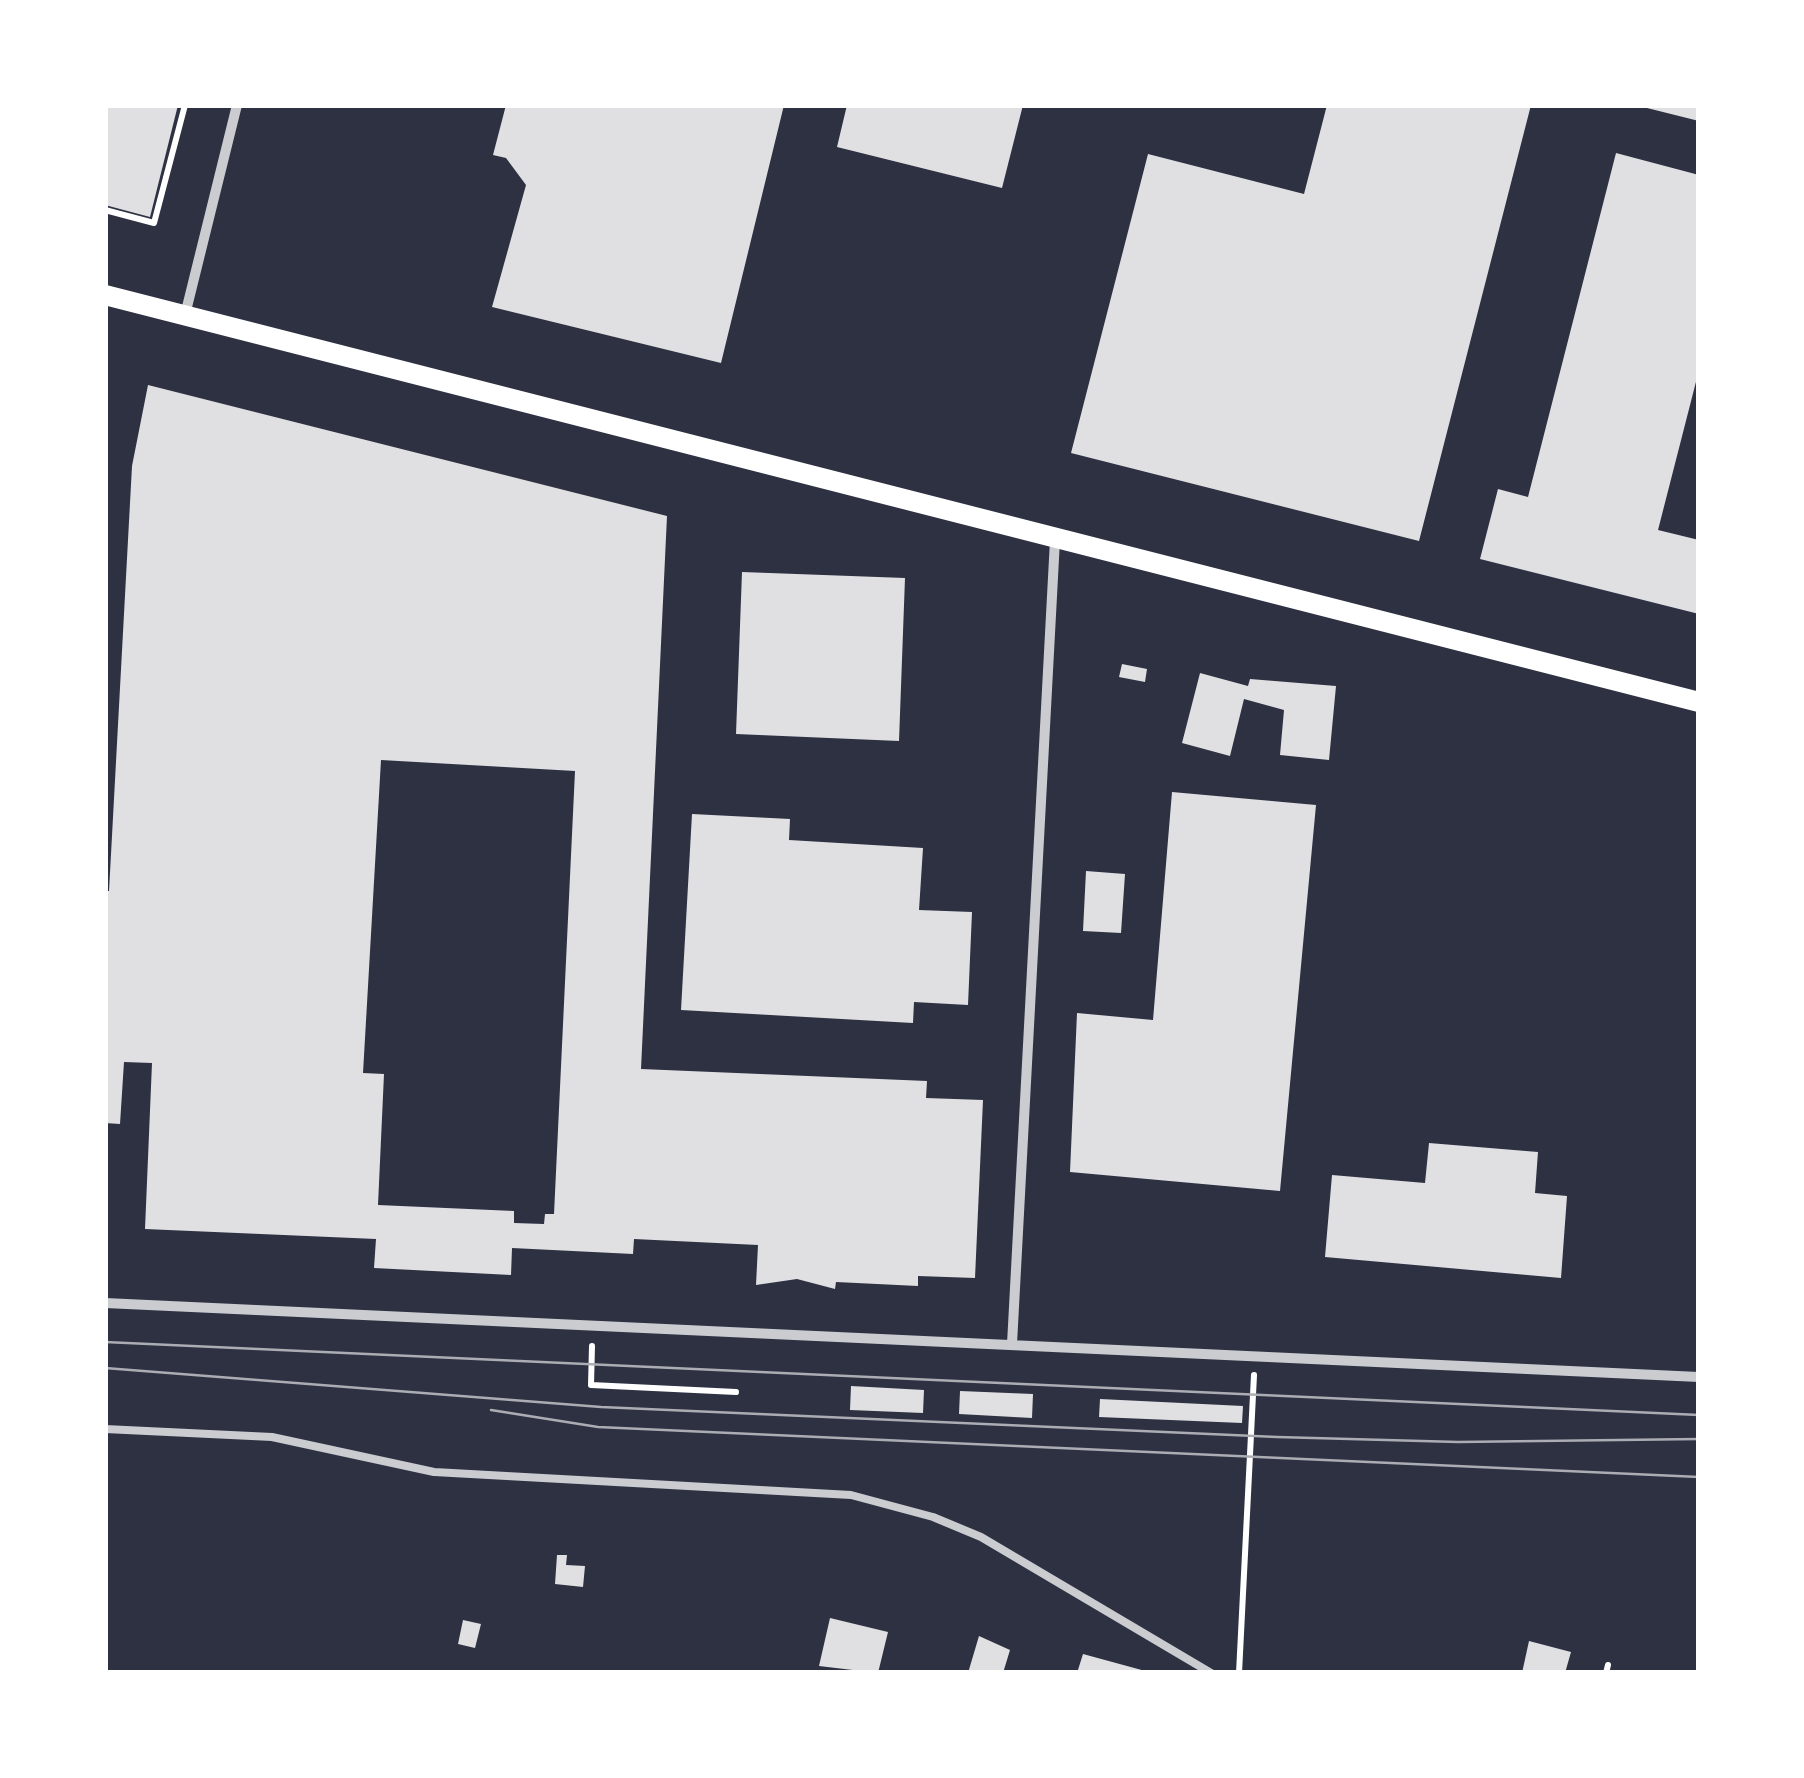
<!DOCTYPE html>
<html>
<head>
<meta charset="utf-8">
<style>
  body { margin:0 }
  #map { position:relative; width:1804px; height:1778px; overflow:hidden; background:#2d3142; font-family:Overpass,sans-serif }
  canvas { display:block }
  .frame { position:absolute; inset:0; border:108px solid #fff; pointer-events:none }
</style>
</head>
<body>
<div id="map">
<canvas width="1804" height="1778"></canvas>
<div class="frame"></div>
</div>
<script>
const c = document.querySelector('canvas').getContext('2d');
c.lineJoin = 'round';
function fill(path, color) {
  c.fillStyle = color;
  c.fill(path, 'evenodd');
}
function toPath(rows) {
  const path = new Path2D();
  for (const r of rows) {
    path.moveTo(r[0], r[1]);
    for (let i = 2; i < r.length; i += 2) path.lineTo(r[i], r[i + 1]);
  }
  return path;
}
function stroke(path, color, width, dash) {
  c.strokeStyle = color;
  c.lineWidth = width;
  c.lineCap = dash ? 'butt' : 'round';
  c.setLineDash(dash || []);
  c.stroke(path);
}
const building = toPath([
  [105,105,178,105,150,217,105,205],
  [506,105,784,105,721,363,492,307,526,185,506,158,493,155],
  [847,105,1023,105,1002,188,837,147],
  [1327,105,1531,105,1419,541,1071,453,1148,154,1304,194],
  [1699,105,1699,121,1639,106,1639,105],
  [1616,153,1699,175,1699,370,1658,530,1699,540,1699,614,1480,559,1498,489,1528,497],
  [148,385,667,516,641,1069,927,1081,926,1098,983,1100,975,1278,918,1276,918,1286,836,1282,835,1289,797,1279,756,1285,758,1245,634,1239,633,1254,512,1248,511,1275,374,1268,376,1239,145,1229,152,1063,124,1062,120,1124,105,1123,105,891,109,891,132,466],
  [381,760,575,771,554,1214,545,1214,544,1224,514,1223,514,1211,378,1205,384,1074,363,1073],
  [742,572,905,578,899,741,736,734],
  [1122,664,1147,669,1145,682,1119,677],
  [1200,673,1248,686,1250,679,1336,686,1329,760,1280,755,1284,710,1244,699,1230,756,1182,743],
  [1172,792,1316,805,1280,1191,1070,1172,1077,1013,1153,1020],
  [692,814,790,819,789,840,923,848,919,910,972,912,968,1005,914,1002,913,1023,681,1010],
  [1086,871,1125,874,1121,933,1083,931],
  [1429,1143,1538,1152,1535,1193,1567,1196,1561,1278,1325,1257,1332,1175,1425,1183],
  [851,1386,924,1390,923,1413,850,1410],
  [960,1391,1033,1394,1032,1418,959,1414],
  [1100,1399,1243,1406,1242,1423,1099,1417],
  [557,1555,567,1555,566,1565,585,1566,583,1587,555,1584],
  [830,1618,888,1632,878,1673,819,1666],
  [463,1620,481,1624,475,1648,458,1644],
  [979,1636,1010,1650,1003,1673,968,1673],
  [1529,1641,1571,1652,1565,1673,1522,1673],
  [1083,1654,1149,1672,1149,1673,1077,1673]
]);
const path = toPath([
  [105,210,154,223,185,105],
  [592,1346,591,1385,736,1392],
  [1239,1673,1254,1375],
  [1606,1673,1608,1665]
]);
const service = toPath([
  [105,1429,272,1437,434,1472,851,1495,933,1517,981,1537,1211,1673]
]);
const minor = toPath([
  [185,315,237,105],
  [105,1303,1699,1377],
  [1012,1344,1055,540]
]);
const secondary = toPath([
  [105,295,1699,702]
]);
const tram = toPath([
  [105,1342,1699,1415],
  [105,1368,601,1407,1277,1437,1458,1442,1699,1439],
  [491,1410,598,1427,1699,1477]
]);
fill(building, '#e0e0e3');
stroke(path, '#fff', 6);
stroke(service, '#caccd0', 8);
stroke(minor, '#caccd0', 10);
stroke(secondary, '#fff', 20);
stroke(tram, '#abadb3', 2.5);
</script>
</body>
</html>
